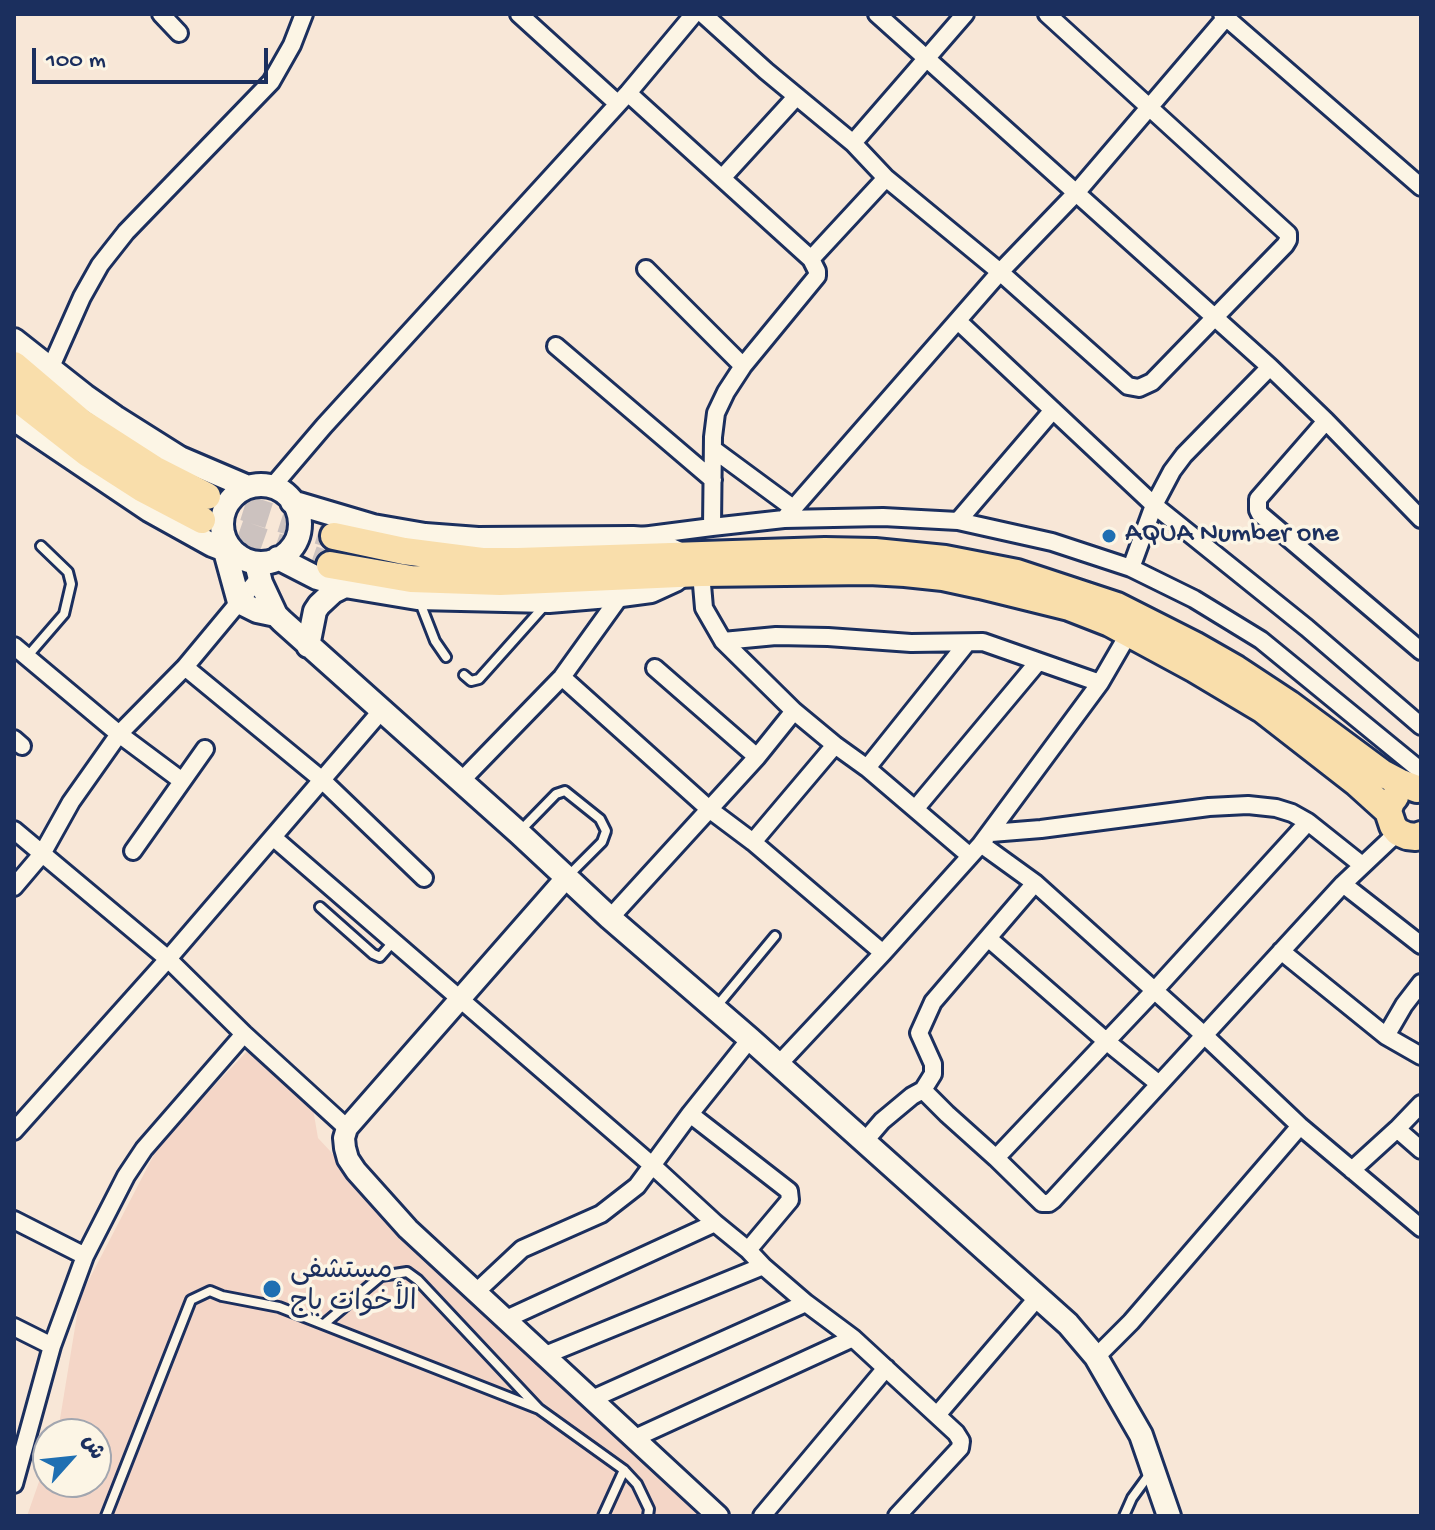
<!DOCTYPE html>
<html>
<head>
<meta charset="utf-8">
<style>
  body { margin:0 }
  #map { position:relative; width:1435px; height:1530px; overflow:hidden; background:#f8e7d7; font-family:"Gochi Hand","Playpen Sans Arabic",sans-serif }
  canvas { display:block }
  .frame { position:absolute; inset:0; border:16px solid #1b2f5e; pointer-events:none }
  .north { position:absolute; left:32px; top:1418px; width:80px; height:80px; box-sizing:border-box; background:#fcf5e5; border:2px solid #a2a6af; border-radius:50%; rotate:63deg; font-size:22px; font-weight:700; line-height:32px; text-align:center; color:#1b2f5e }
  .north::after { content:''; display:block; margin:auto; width:28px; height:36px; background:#1f6fb2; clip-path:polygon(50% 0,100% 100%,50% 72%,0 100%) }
  .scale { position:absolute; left:32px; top:48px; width:236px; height:36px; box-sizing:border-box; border:4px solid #1b2f5e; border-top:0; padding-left:10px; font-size:24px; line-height:28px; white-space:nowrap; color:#1b2f5e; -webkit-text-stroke:6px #fcf5e5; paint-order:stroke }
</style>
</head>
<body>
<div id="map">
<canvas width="1435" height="1530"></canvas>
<div class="frame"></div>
<div class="north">ش</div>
<div class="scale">100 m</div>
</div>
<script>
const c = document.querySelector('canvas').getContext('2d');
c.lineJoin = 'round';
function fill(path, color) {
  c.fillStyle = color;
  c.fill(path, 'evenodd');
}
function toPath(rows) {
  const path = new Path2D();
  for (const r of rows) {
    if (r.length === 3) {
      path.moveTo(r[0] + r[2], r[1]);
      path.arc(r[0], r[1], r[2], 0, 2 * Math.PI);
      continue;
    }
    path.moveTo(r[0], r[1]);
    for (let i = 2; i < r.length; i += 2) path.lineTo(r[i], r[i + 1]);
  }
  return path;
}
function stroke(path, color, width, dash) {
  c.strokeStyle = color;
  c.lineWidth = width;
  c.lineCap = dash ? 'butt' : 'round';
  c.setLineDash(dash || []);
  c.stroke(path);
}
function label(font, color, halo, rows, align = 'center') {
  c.font = font + ' "Gochi Hand","Playpen Sans Arabic",sans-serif';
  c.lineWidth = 7;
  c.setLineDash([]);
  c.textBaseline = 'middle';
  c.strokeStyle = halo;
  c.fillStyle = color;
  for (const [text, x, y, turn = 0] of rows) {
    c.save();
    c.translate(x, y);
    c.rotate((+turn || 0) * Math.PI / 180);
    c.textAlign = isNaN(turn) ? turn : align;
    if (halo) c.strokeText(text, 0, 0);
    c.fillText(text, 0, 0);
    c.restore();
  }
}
const built = toPath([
  [251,1047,312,1103,318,1138,451,1281,708,1516,27,1516,48,1456,48,1482,96,1482,96,1434,56,1434,59,1425,80,1297,160,1143]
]);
const trunkTunnel = toPath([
  [207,496,334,536],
  [202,520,330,565]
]);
const service = toPath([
  [419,600,435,641,446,657],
  [26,658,64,614,71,584,68,572,41,546],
  [464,675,471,681,479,679,546,604],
  [519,832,556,794,565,791,600,819,606,831,602,842,567,877],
  [320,907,373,954,380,957,393,942],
  [717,1006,775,936],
  [324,1324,381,1276,407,1272,418,1280,539,1409,624,1470,637,1484,649,1509,648,1516],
  [106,1516,191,1300,210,1291,222,1296,279,1307,539,1409],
  [603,1516,624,1470],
  [1124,1516,1132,1498,1151,1472]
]);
const minor = toPath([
  [161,14,179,33],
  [519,14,618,104],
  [703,14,766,71,853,143,886,178,1000,272,1128,386,1139,388,1152,382,1285,245,1288,240,1288,234,1047,14],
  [877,14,1270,367,1326,421,1421,519],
  [1222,14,1421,187],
  [628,93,811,259,817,271,817,276,743,366,726,392,716,413,713,437,712,527,784,519,883,517,958,521,1052,542,1131,568,1194,599,1261,640,1421,771],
  [853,143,965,14],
  [722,178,796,97],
  [811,259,886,178],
  [646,269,743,366],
  [958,321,1154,505,1131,568],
  [556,346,713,480],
  [1270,367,1184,455,1172,471,1154,505,1307,628,1421,726],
  [50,369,82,297,100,265,126,232,271,82,292,45,304,14],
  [1326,421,1258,499,1258,510,1260,514,1421,651],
  [713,449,793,508],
  [272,487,324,426,628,93,694,14],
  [784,519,1000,272,1076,193,1229,14],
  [958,521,1053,410],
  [642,536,712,527],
  [701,573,704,608,723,641,794,711,835,745,867,768,970,856],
  [723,641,776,636,828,637,911,643,983,642,1100,683,1129,633],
  [14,646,119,734,182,781],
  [185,667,321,779,424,878],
  [655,668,757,757],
  [562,677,709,809,753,842,883,953],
  [14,739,22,746],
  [867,768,967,643],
  [461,781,562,677,621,595],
  [916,808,1038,662],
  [14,830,168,959,244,1034,347,1128],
  [991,833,1041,829,1209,807,1248,805,1276,808,1292,813,1308,822],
  [274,838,653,1166,715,1223,748,1250,763,1266,806,1303,853,1338,956,1433,961,1441,960,1448,897,1516],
  [753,842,835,745],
  [981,844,1035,883,1204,1035,1300,1126,1421,1228],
  [133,851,205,749],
  [1035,883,933,1002,919,1033,933,1064,933,1074,923,1090,947,1114,996,1158,1154,991,1308,822,1362,865],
  [1343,884,1421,945],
  [14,887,42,854,71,802,119,734,185,667,259,578],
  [610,918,757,757,794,711],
  [988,938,1106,1041,1159,1084],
  [1281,951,1386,1036],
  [1421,983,1404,1005,1386,1036,1421,1056],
  [778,1065,883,953,981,844,1100,683],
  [690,1114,789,1191,790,1200,748,1250],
  [1397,1129,1421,1150],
  [14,1131,168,959,382,710],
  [864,1142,882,1121,912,1096,923,1090],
  [996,1158,1042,1203,1049,1203,1053,1200,1343,884,1398,832],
  [1352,1170,1397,1129,1421,1104],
  [14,1220,85,1256],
  [475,1293,522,1249,601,1214,637,1186,690,1114,750,1039],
  [504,1320,715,1223],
  [14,1327,52,1346],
  [543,1356,763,1266],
  [1096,1357,1131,1322,1300,1126],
  [592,1399,806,1303],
  [937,1415,1038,1297],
  [635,1438,853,1338],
  [14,1484,52,1346,85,1256,126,1176,144,1149,244,1034],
  [762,1516,886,1368]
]);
const tertiary = toPath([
  [566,878,347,1128,344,1138,345,1148,348,1159,356,1171,408,1229,718,1516]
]);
const secondary = toPath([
  [14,340,85,396,115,417,180,458,248,487],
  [14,419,149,510,212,545,238,555],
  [261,524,39],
  [292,502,373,526,425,535,478,539,633,538,647,539,684,556],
  [225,551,239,602,257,611,276,615],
  [278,558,317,578,345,586,417,598,549,601,621,595,651,591,675,580,684,573],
  [256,563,261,583,276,615,282,621,519,833,610,918,750,1039,1068,1324,1096,1357,1141,1435,1169,1516],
  [308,646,315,611,319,605,333,592,345,586]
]);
const trunk = toPath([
  [14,365,81,422,154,469,207,496],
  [14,396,87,453,143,489,202,520],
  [334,536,404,551,482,561,518,561,825,551,875,552,945,559,1017,573,1117,606,1194,645,1236,669,1289,704,1382,773,1399,782,1417,789],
  [330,565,411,579,500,582,701,573,869,571,905,573,943,577,980,585,1069,607,1110,623,1195,669,1262,709,1357,783,1388,811],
  [1395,797,1391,802,1388,811,1393,826,1398,832,1407,836,1416,837,1421,835]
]);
const markers = [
  [1109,536,8,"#1f6fb2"],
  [272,1289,10,"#1f6fb2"]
];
const poiNames = [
  ["AQUA Number one",1125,536],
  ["مستشفى",290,1273],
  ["الأخوات باج",290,1305]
];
fill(built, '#f4d6c7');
stroke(trunkTunnel, '#ccc2bf', 26, [26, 13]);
stroke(service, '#1b2f5e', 14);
stroke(minor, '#1b2f5e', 22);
stroke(tertiary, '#1b2f5e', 26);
stroke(secondary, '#1b2f5e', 28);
stroke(trunk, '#1b2f5e', 32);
stroke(service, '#fcf5e5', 8);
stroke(minor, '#fcf5e5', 16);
stroke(tertiary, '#fcf5e5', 20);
stroke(secondary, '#fcf5e5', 22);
stroke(trunk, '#f9deab', 26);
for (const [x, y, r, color] of markers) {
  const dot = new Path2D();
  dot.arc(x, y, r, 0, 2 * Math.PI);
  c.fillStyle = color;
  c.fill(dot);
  stroke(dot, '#fcf5e5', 3);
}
label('28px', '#1b2f5e', '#fcf5e5', poiNames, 'left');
</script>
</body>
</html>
